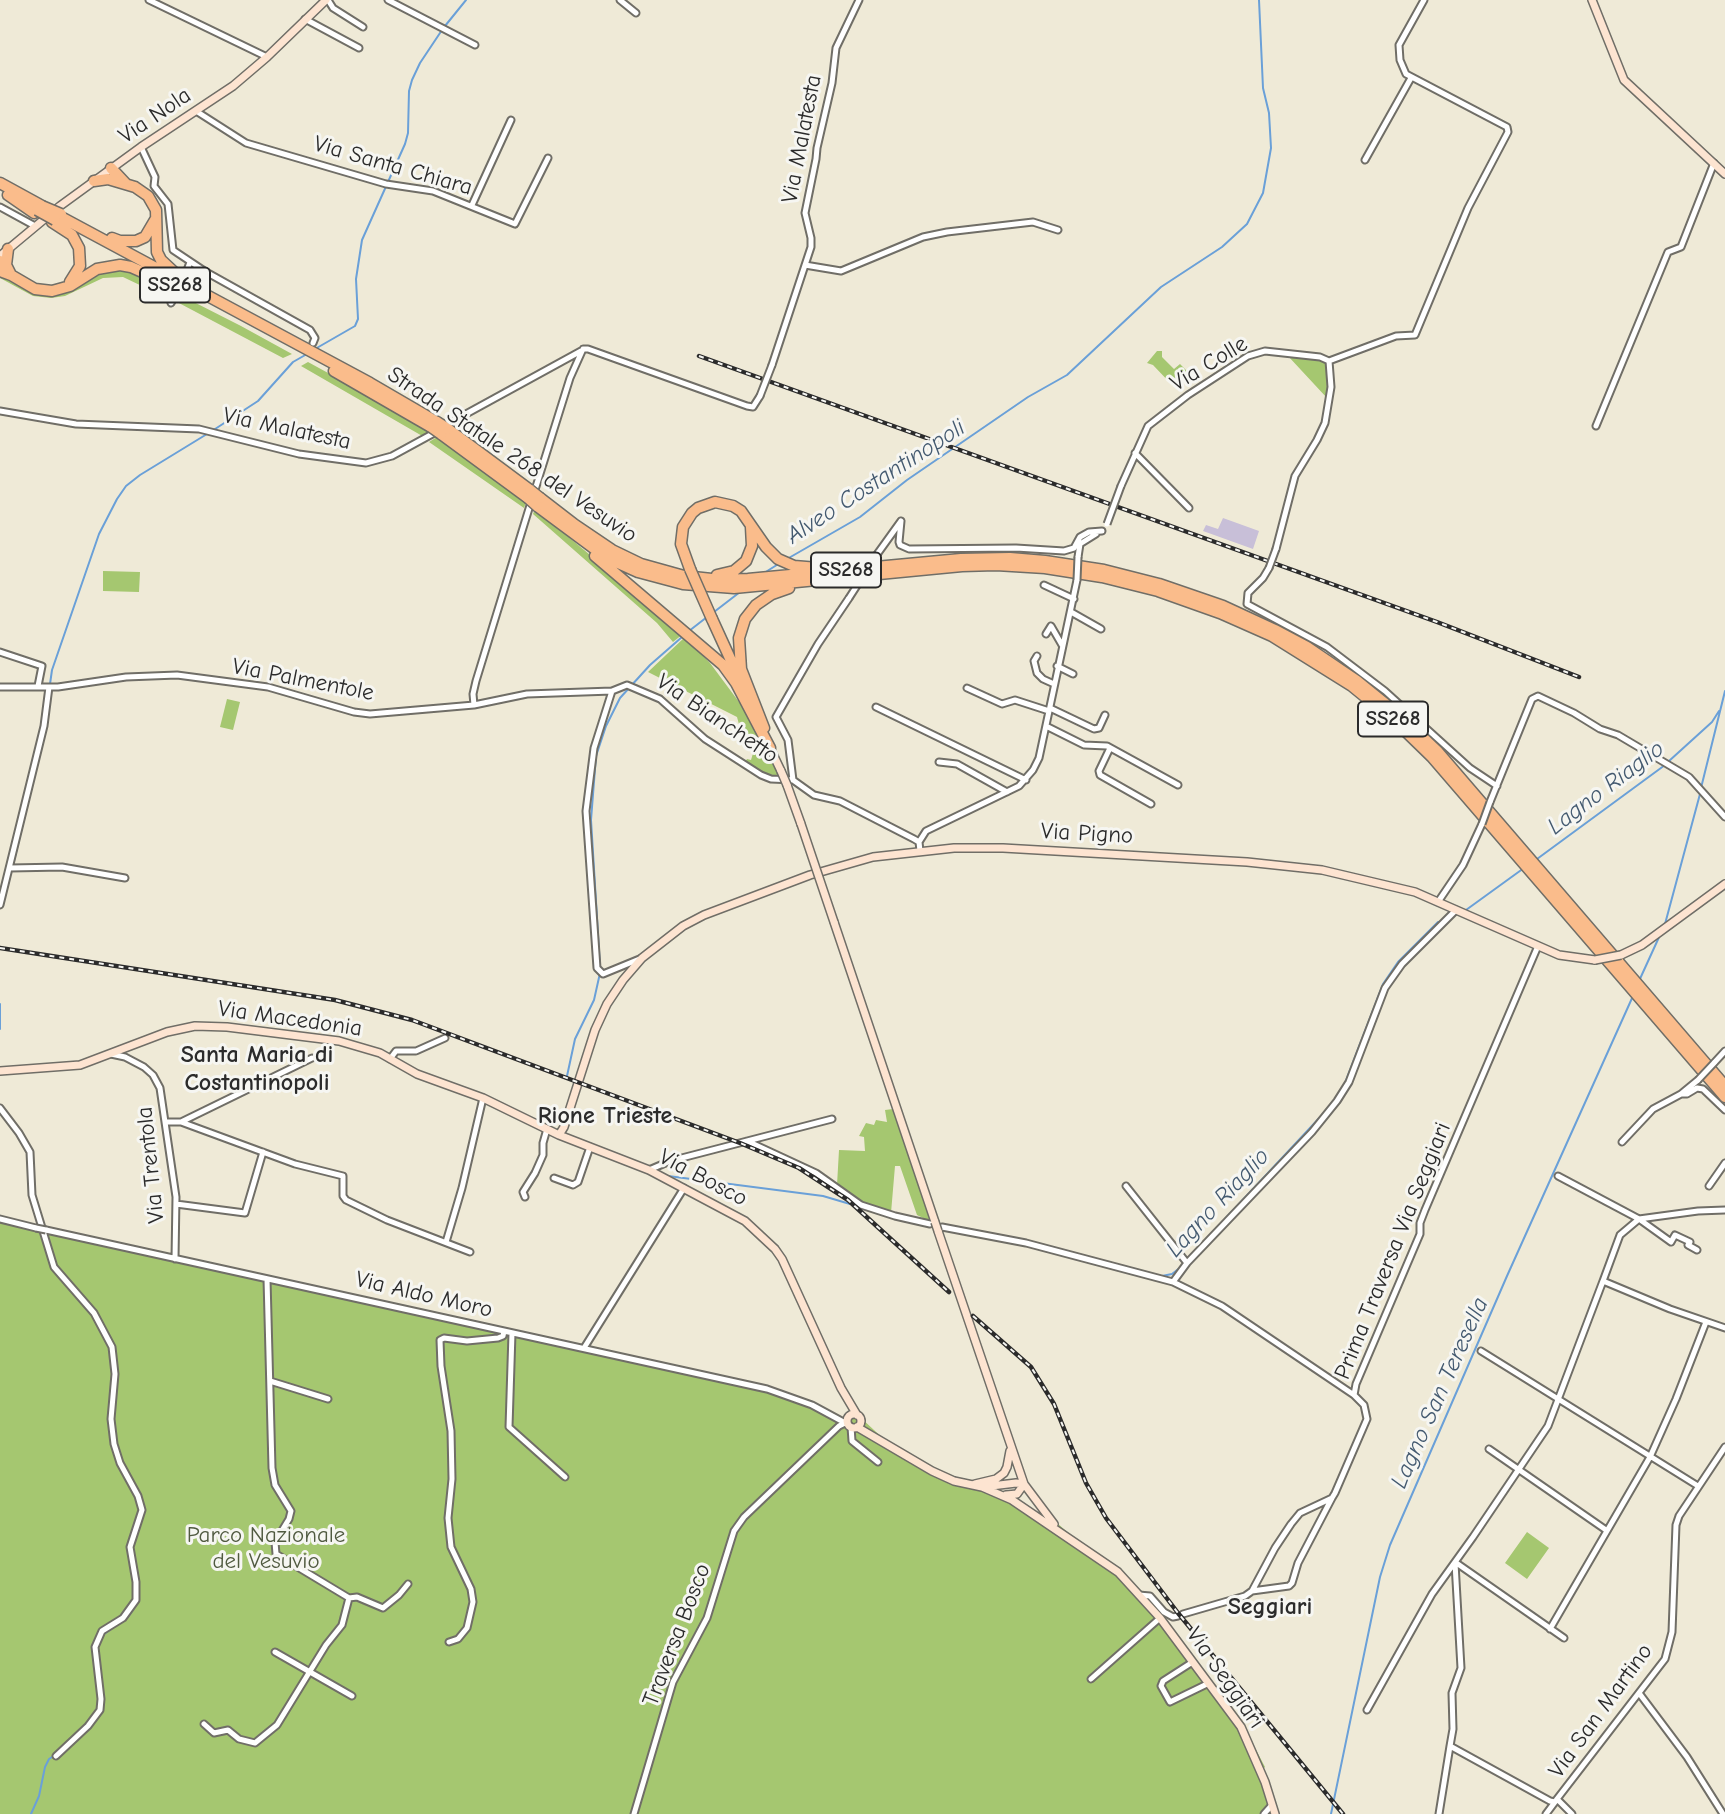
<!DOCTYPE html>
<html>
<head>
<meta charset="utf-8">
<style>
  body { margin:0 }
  canvas { display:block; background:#efead7 }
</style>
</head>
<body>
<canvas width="1725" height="1814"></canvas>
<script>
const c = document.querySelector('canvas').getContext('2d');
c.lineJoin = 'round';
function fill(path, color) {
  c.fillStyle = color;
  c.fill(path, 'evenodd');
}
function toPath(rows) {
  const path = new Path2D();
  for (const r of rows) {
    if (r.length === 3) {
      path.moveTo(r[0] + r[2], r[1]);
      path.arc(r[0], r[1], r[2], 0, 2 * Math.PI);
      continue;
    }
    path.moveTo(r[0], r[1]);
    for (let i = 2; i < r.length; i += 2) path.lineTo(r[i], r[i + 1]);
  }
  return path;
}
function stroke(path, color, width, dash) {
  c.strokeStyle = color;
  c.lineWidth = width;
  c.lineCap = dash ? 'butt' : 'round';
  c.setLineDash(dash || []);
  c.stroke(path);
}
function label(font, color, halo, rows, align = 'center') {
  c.font = font + ' "Comic Neue",sans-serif';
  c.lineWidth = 6;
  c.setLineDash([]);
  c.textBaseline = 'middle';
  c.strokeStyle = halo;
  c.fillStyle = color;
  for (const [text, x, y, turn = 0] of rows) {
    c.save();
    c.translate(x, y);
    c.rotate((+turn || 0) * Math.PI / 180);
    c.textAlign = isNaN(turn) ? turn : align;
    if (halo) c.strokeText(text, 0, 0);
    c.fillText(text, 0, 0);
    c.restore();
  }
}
const industrial = toPath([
  [1223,518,1259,531,1253,549,1203,531,1206,525,1218,529]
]);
const green = toPath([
  [118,268,146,276,173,291,169,299,123,277,103,278,65,296,51,298,33,296,0,278,0,274,39,294,94,273],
  [180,295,241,326,292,354,283,358,177,302],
  [1157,351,1162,351,1162,357,1174,369,1180,364,1190,374,1190,378,1184,378,1173,386,1153,365,1147,363],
  [1288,356,1325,361,1328,375,1327,398],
  [308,362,372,397,432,432,424,437,301,366],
  [437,437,526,502,524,508,429,442],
  [535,509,632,590,683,634,673,642,657,623,533,514],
  [103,571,140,572,139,592,103,591],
  [685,637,710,663,742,706,779,776,761,773,745,762,747,759,751,760,754,750,740,728,737,717,648,672],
  [227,699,240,702,233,730,220,727],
  [893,1109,927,1210,931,1222,917,1215,900,1166,895,1166,891,1213,862,1203,837,1185,839,1150,865,1151,864,1137,859,1136,866,1123,874,1125,876,1120,887,1122,885,1110],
  [0,1217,799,1398,842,1417,860,1417,889,1444,909,1456,1056,1522,1075,1539,1122,1573,1139,1589,1181,1640,1194,1663,1244,1727,1265,1767,1263,1769,1274,1798,1262,1814,0,1814],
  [1527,1532,1549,1548,1527,1579,1505,1563]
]);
const stream = toPath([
  [445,26,466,0],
  [315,349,355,326,358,319,356,279,362,240,405,144,408,133,409,91,412,80,420,63,442,30],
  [212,431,258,401,293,362,307,354],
  [787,559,860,517,907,480,1028,397,1067,375,1161,287,1222,247,1247,224,1263,193,1271,148,1269,113,1263,88,1259,0],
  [764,573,780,563],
  [714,612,740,592],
  [689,631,707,617],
  [50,684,52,670,99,534,117,499,126,486,140,475,207,434],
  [1669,761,1712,722,1719,711],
  [1701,788,1725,691],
  [1537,859,1665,765],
  [13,865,37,765],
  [4,899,11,870],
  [1466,910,1524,868],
  [1665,924,1700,794],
  [600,967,591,820,596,756,606,726,620,698,650,665,682,637],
  [1639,981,1660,935],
  [0,1004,0,1029],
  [567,1076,575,1039,594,1000,600,973],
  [1345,1083,1383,984,1398,962,1438,922],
  [1,1113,16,1134],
  [668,1176,823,1196,850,1204],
  [1225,1219,1324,1113],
  [1162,1276,1172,1274,1181,1267],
  [104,1634,128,1617,134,1608],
  [31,1814,39,1796,45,1767,49,1759,55,1755],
  [1331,1814,1380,1577,1390,1545,1507,1276,1633,996]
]);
const street = toPath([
  [149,0,267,57],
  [328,0,333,8,363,27],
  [388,0,475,45],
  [620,0,636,13],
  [305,19,359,48],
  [196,111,246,143,386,184,433,191,515,224,548,158],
  [141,147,155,177,154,186,168,204,173,250,206,272,310,330,315,338,313,343],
  [1365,160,1411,78],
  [472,205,511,120],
  [0,207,35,226],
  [805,265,841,271,923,237,947,232,1033,222,1058,230],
  [186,273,190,262],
  [171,303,176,294],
  [772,365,811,247,811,238,805,213,816,159,817,148,832,83,836,48,859,0],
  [0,411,76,424,199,429,299,454,366,463,392,456,436,432],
  [444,426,581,351],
  [1596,426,1668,252,1681,247,1714,163],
  [1135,453,1189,508],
  [1121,486,1148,426,1188,395,1248,356,1265,351,1320,357,1329,361,1396,336,1415,335,1468,208,1508,132,1507,127,1406,74,1400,60,1399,45,1424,0],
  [534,493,570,378,583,349,588,349,747,406,753,407,760,396],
  [901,521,899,542,900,545,909,549,1016,548,1064,551,1074,548,1080,537,1089,532,1102,531],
  [1276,549,1295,476,1317,440,1325,423,1331,387,1329,361],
  [878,553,901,521],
  [1078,557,1080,544,1096,534],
  [1269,568,1263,578,1248,593,1247,604,1327,647,1385,691,1470,768,1497,786],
  [1044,585,1074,599],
  [1071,612,1101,629],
  [1046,634,1051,626,1062,645],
  [0,652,42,666,38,686],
  [1037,656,1034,661,1037,673,1043,679,1054,684],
  [1057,666,1073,674],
  [0,687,58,687,126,677,177,675,268,687,354,712,370,714,474,705,527,694,612,691,627,685,660,699,705,739,761,775,771,779,793,780,814,795,840,801,914,839,919,842,920,851],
  [967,688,1002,704,1015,700,1049,711],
  [612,691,594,748,586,811,597,968,603,974,642,958],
  [474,705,473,694,476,681,531,502],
  [876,707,1026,780],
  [1050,708,1094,729,1099,728,1105,715],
  [1046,726,1084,745,1107,746,1178,785],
  [1110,748,1099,771,1100,775,1151,804],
  [939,762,957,764,1007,792],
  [793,780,788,740,776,717,818,644,849,598],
  [1490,802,1532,699,1538,696,1574,713,1600,729,1618,735,1689,777,1725,817],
  [919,842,926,831,1019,786,1033,770,1039,758,1077,580],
  [10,868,62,867,125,878],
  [1438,902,1463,865,1482,824],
  [0,905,44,726,49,687],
  [111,1054,125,1057,144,1067,153,1075,160,1088,176,1197,175,1259],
  [390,1059,396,1051,416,1051,445,1038],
  [1714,1063,1725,1051],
  [1681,1094,1687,1094,1697,1088,1703,1089,1725,1110],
  [0,1108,19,1133,30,1152,32,1195,54,1267,94,1313,112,1347,115,1374,111,1419,114,1444,120,1463,138,1496,142,1510,130,1547,136,1582,136,1600,123,1618,102,1631,95,1647,101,1699,100,1710,88,1726,56,1756],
  [166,1122,181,1122,295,1164,343,1176,343,1196,346,1200,387,1220,470,1252],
  [181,1122,312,1058],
  [747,1141,816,1173,861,1205,895,1216,930,1224],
  [1622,1142,1653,1109,1681,1094,1698,1080],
  [649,1170,670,1161,832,1119],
  [1558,1176,1639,1219,1671,1242,1675,1235,1690,1242,1688,1245,1697,1250],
  [554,1178,573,1185,578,1182,590,1147],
  [1126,1186,1187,1263,1173,1282],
  [1709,1186,1725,1163],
  [525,1197,523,1192,535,1173,543,1155,543,1143,547,1129],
  [176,1204,245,1213,263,1152],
  [1725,1210,1698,1211,1639,1219,1620,1235,1603,1281,1670,1309,1725,1328],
  [0,1219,36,1228],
  [942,1227,1026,1243,1173,1282,1222,1306,1354,1395,1364,1405,1367,1419,1335,1493,1332,1498,1300,1513,1291,1524,1275,1548,1252,1591,1245,1596,1183,1614],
  [46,1230,767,1389,812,1405,849,1425],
  [446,1242,462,1188,483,1098],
  [1187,1263,1312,1132,1337,1101,1349,1082,1385,988,1402,964,1456,910],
  [267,1279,272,1468,275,1485,291,1511,289,1519,275,1542,276,1554,349,1598,357,1597,383,1608,399,1595,408,1584],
  [512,1333,509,1427,565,1477],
  [584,1348,684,1188],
  [1481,1351,1698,1486],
  [270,1381,328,1399],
  [1354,1395,1356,1384,1420,1234,1420,1223,1425,1210,1538,946],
  [851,1427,852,1441,878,1462],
  [1489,1449,1606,1530],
  [1455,1562,1564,1638],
  [1252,1591,1289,1586,1292,1583,1298,1563,1332,1498],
  [1139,1595,1150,1596,1164,1612,1173,1617,1178,1616],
  [1550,1629,1650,1457,1676,1399,1706,1322],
  [449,1642,458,1639,467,1628,473,1602,471,1589,451,1547,448,1518,452,1479,451,1431,441,1366,440,1340,444,1338,467,1341,498,1338,503,1336,504,1331],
  [275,1652,352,1696],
  [1191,1663,1163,1681,1161,1686,1170,1702,1207,1684],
  [1091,1679,1160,1618],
  [1639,1693,1687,1757,1723,1814],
  [1367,1710,1432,1594,1473,1537,1548,1426,1603,1281],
  [204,1724,214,1733,228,1730,239,1739,255,1743,277,1725,326,1645,342,1625,349,1598],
  [1450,1746,1453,1729,1452,1693,1461,1668,1455,1563],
  [1557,1799,1665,1659,1672,1632,1676,1525,1679,1516,1725,1447],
  [1557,1799,1572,1814],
  [634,1814,673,1682,707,1618,734,1531,744,1517,839,1426,845,1423],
  [1264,1814,1272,1805],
  [1439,1814,1450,1746,1550,1801,1555,1802,1557,1799],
  [1546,1814,1555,1802]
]);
const secondary = toPath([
  [1592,0,1624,80,1725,174],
  [0,256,60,206,141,147,233,86,267,57,326,0],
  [770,748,781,771],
  [787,785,801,824],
  [834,922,935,1222],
  [1621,955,1642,945,1725,884],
  [0,1071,80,1065,167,1032,195,1026,227,1027,339,1041,380,1053,417,1074,483,1098,559,1135,649,1170,745,1221,775,1249,782,1259,841,1388,857,1415],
  [559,1135,564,1127,595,1030,607,1004,623,980,642,958,683,926,704,915,810,875,873,857,954,848,1003,848,1247,862,1322,870,1415,892,1559,955,1595,960],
  [938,1231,1024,1484,1054,1524],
  [854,1421,7],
  [857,1427,932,1471,954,1481,982,1487,1012,1500,1118,1572,1160,1618,1241,1727,1265,1782,1275,1814],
  [975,1484,996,1479,1004,1473,1007,1467,1010,1451],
  [983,1487,1016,1483,1024,1484],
  [1006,1495,1017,1494,1024,1484]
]);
const highway = toPath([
  [111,168,126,184],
  [94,181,108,179,135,187,148,196,156,210,157,252,161,260,176,274],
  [0,183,42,206],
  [8,195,34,213],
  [59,216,370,383,437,422],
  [52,222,72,235,79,248,80,266,70,282],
  [112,238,120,241,136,241,145,237,155,220],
  [0,261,6,265,11,275],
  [6,265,8,249],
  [0,271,11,275,35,289,52,291,70,286,97,269,120,265,131,267,183,290],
  [334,371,431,427],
  [448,429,530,490],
  [441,434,528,498],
  [540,498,575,525,612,550,641,564,684,576,721,580,748,579,961,559,1010,558,1045,561,1104,570,1159,584,1223,606,1275,630,1307,647,1357,681,1399,715,1438,752,1725,1086],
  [537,506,607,558,638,572,683,584,734,588,962,566,996,565,1045,568,1102,577,1158,591,1220,613,1272,636,1352,686,1395,721,1432,757,1725,1097],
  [595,556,723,665,736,683,770,748],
  [690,569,681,544,683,527,692,513,698,508,715,502,733,506,741,511,766,547,778,559,794,566,818,568],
  [717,575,734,571,746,561,752,546,751,527],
  [712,619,739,678],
  [764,728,741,669,739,638,745,619,756,605,772,594,789,588]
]);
const rail = toPath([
  [699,356,1437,622,1579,677],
  [0,948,335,1000,412,1020,740,1143,799,1168,848,1200,949,1292],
  [973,1316,1031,1367,1054,1404,1086,1483,1106,1518,1178,1613,1343,1814]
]);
const streetBridge = toPath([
  [760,396,772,365],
  [1107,524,1121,486],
  [1269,568,1276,549],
  [1077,580,1078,557],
  [849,598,878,553],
  [1482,824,1490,802],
  [1698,1080,1714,1063],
  [36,1228,46,1230]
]);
const secondaryBridge = toPath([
  [781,771,787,785],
  [801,824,834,922],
  [1595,960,1621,955],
  [935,1222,938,1231]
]);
const highwayBridge = toPath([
  [42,206,61,214],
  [37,210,55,220],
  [437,422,448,429],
  [431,427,441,434],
  [530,490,540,498],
  [528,498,537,506],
  [690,569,712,619]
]);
const shields = [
  [175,285,70],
  [846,570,70],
  [1393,719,70]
];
const shieldNames = [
  ["SS268",175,285],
  ["SS268",846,570],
  ["SS268",1393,719]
];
const streetNames = [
  ["Via Nola",155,116,-34],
  ["Via Malatesta",802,139,-79],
  ["Via Santa Chiara",393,166,16],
  ["Via Colle",1209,364,-31],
  ["Via Malatesta",287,429,12],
  ["Strada Statale 268 del Vesuvio",512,455,34],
  ["Via Palmentole",303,680,11],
  ["Via Bianchetto",717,719,34],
  ["Via Pigno",1087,834,3],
  ["Via Macedonia",290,1019,8],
  ["Via Trentola",151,1165,-96],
  ["Via Bosco",703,1178,28],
  ["Prima Traversa Via Seggiari",1393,1251,-68],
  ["Via Aldo Moro",424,1295,13],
  ["Traversa Bosco",677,1635,-69],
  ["Via Seggiari",1225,1678,55],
  ["Via San Martino",1601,1711,-54]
];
const parkNames = [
  ["Parco Nazionale",266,1535],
  ["del Vesuvio",266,1561]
];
const waterNames = [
  ["Alveo Costantinopoli",876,482,-33],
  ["Lagno Riaglio",1606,788,-37],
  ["Lagno Riaglio",1218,1203,-47],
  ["Lagno San Teresella",1440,1393,-66]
];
const neighbourhoodNames = [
  ["Santa Maria di",257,1055],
  ["Costantinopoli",257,1083],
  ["Rione Trieste",605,1116],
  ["Seggiari",1270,1607]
];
fill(industrial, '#c8bfd8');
fill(green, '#a5c770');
stroke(stream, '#6aa0d8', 2);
stroke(street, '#706e67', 9);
stroke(secondary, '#706e67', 10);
stroke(highway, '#706e67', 13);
stroke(street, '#fff', 5);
stroke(secondary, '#fde4d1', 7);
stroke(highway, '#fabc8b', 10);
stroke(rail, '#2b2b2b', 4.5);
stroke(rail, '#f6f6f2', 2, [5]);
stroke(streetBridge, '#706e67', 9, []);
stroke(secondaryBridge, '#706e67', 10, []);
stroke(highwayBridge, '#706e67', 13, []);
stroke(streetBridge, '#fff', 5);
stroke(secondaryBridge, '#fde4d1', 7);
stroke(highwayBridge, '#fabc8b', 10);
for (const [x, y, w] of shields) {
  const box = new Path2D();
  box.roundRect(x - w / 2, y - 17.5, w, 35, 5);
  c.fillStyle = '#f6f6f2';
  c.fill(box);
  stroke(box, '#2b2b2b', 2);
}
label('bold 21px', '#2b2b2b', null, shieldNames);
label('23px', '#2b2b2b', '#f6f6f2', streetNames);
label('23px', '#505a40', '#f6f6f2', parkNames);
label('italic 24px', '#445a70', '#f6f6f2', waterNames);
label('bold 24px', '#2b2b2b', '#f6f6f2', neighbourhoodNames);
</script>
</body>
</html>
